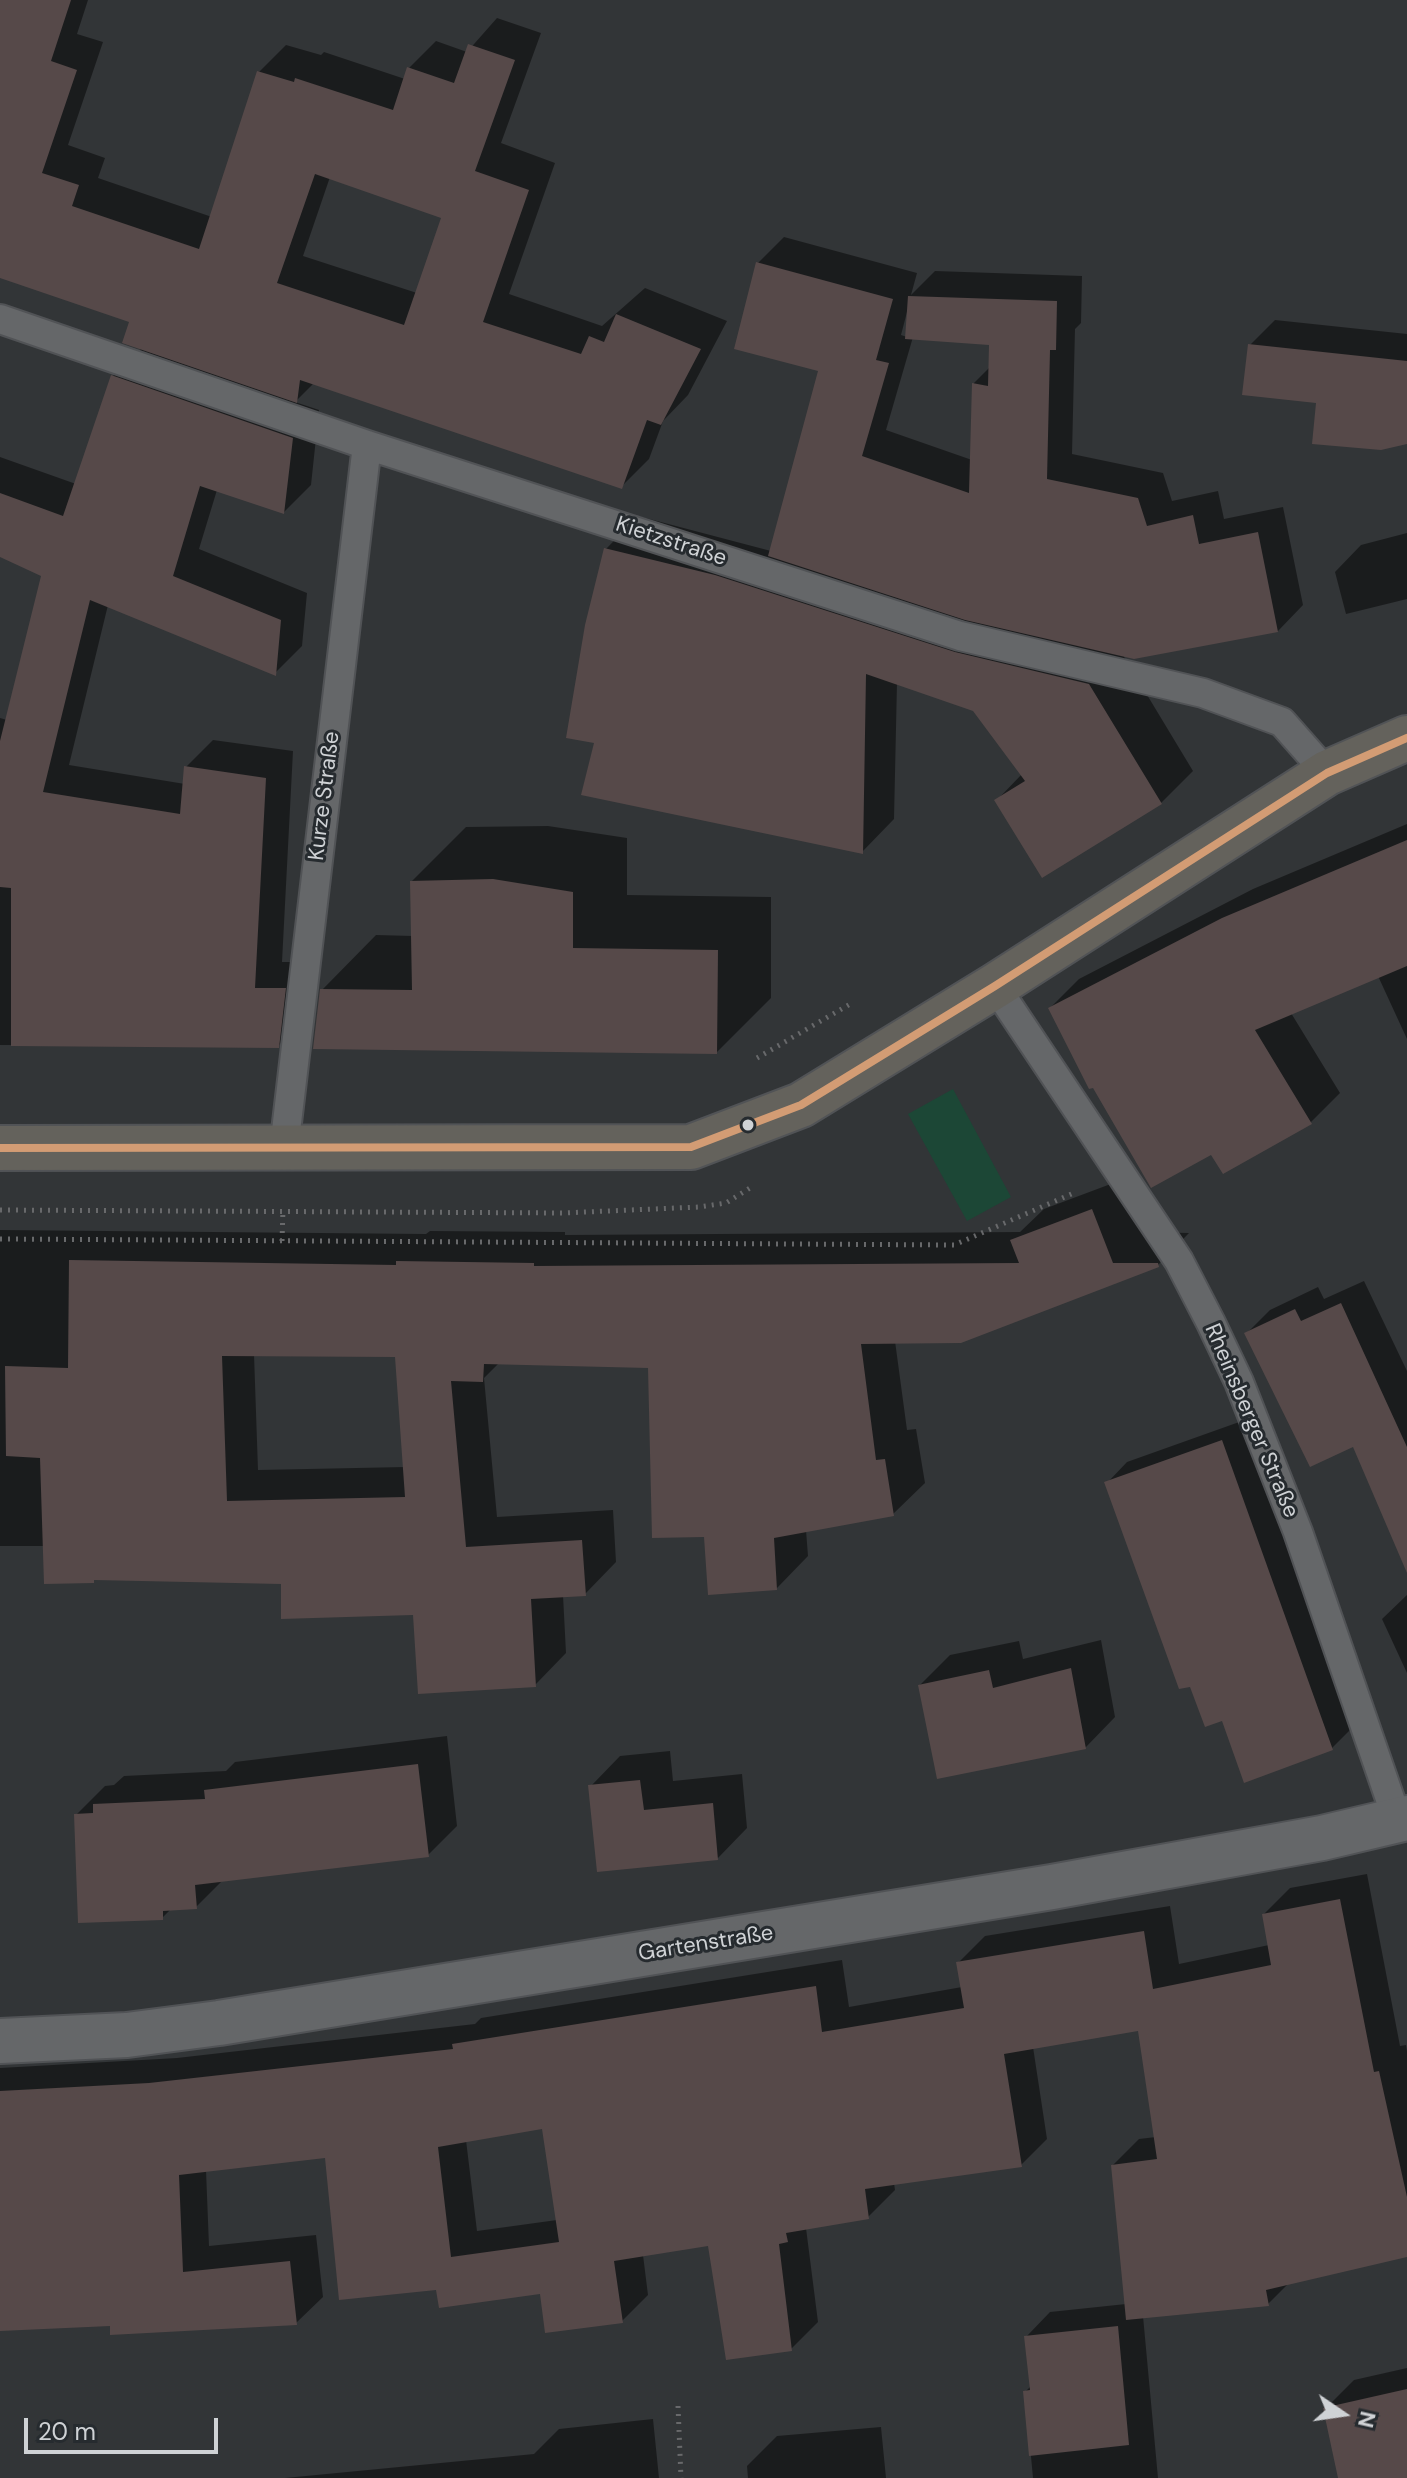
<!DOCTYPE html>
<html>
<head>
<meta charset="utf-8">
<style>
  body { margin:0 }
  #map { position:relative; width:1407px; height:2478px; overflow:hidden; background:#323537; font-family:"DM Sans",sans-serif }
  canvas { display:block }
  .north { position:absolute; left:1303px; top:2374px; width:80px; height:80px; -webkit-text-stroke:6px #262b2f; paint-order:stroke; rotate:103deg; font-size:22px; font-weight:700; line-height:32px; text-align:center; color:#cfd2d5 }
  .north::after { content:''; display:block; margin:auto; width:28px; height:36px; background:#cfd2d5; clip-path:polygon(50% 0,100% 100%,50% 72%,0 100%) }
  .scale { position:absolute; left:24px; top:2418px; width:194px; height:36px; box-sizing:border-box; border:4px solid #cfd2d5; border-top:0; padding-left:10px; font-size:24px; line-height:28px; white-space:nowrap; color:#cfd2d5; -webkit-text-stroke:6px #262b2f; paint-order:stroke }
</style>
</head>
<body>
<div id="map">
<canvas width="1407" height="2478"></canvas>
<div class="north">N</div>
<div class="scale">20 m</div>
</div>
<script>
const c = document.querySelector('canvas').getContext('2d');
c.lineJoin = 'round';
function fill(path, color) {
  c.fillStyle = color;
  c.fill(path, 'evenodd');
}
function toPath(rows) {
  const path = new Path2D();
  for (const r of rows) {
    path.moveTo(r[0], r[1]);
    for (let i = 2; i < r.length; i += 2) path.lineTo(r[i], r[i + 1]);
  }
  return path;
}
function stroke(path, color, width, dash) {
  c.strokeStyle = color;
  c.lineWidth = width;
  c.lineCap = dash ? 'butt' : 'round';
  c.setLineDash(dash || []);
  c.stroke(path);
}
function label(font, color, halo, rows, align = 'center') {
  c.font = font + ' "DM Sans",sans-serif';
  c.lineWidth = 6;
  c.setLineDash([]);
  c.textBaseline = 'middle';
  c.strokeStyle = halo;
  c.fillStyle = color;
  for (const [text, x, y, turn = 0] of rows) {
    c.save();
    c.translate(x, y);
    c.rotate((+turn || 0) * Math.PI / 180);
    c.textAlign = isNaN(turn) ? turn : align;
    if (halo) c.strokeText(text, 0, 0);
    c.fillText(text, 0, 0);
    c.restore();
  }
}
const green = toPath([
  [953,1089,1011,1197,967,1221,908,1114]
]);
const shadow = toPath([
  [0,0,88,0,77,34,103,42,68,145,105,158,98,178,212,217,259,72,286,45,321,55,324,52,405,79,409,68,436,41,467,52,497,18,541,33,501,143,555,163,509,294,602,326,645,288,727,321,688,395,663,421,649,459,621,487,314,383,295,402,319,410,311,485,284,512,217,490,199,549,307,593,302,646,275,673,108,605,69,765,185,784,186,767,213,740,293,751,282,962,312,962,305,1019,278,1046,0,1045,0,718,7,720,44,575,0,555,0,457,76,484,113,376,142,348,132,321,0,276],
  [330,177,444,217,417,293,303,256],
  [784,237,917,273,911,295,935,271,1082,276,1081,323,1075,329,1072,454,1163,473,1172,501,1218,491,1224,519,1283,507,1303,605,1278,631,1123,655,1193,771,1161,803,1043,875,997,800,1022,774,974,710,897,683,894,819,862,852,597,742,606,549,638,516,771,551,820,369,758,263],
  [907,312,907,337,901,335],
  [913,337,991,343,990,367,974,383,972,460,886,430],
  [1275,320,1407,334,1407,442,1318,401,1250,345],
  [1407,533,1407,599,1346,614,1335,572,1361,545],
  [1407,824,1407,1039,1378,976,1291,1013,1340,1093,1311,1122,1223,1171,1211,1152,1050,1008,1079,979,1253,889],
  [548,826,627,838,627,895,771,897,771,998,717,1052,322,990,376,935,413,936,412,881,466,827],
  [1124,1179,1144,1232,1189,1233,1158,1265,895,1341,907,1430,916,1429,925,1483,893,1514,806,1530,808,1556,777,1588,706,1535,650,1366,499,1363,484,1378,497,1517,613,1510,616,1562,585,1594,563,1595,566,1653,535,1685,415,1613,283,1582,43,1546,0,1546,0,1230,426,1234,430,1231,565,1232,565,1235,1020,1232,1044,1209],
  [254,1354,397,1355,405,1467,258,1470],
  [1364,1281,1407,1371,1407,1568,1354,1444,1247,1333,1270,1310,1318,1287,1324,1299],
  [1242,1421,1352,1728,1332,1748,1223,1719,1107,1483,1127,1462],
  [1407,1595,1407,1673,1382,1619],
  [1101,1640,1115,1717,1086,1747,920,1685,950,1655,1019,1641,1023,1659],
  [447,1736,457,1826,428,1855,223,1880,196,1907,172,1908,162,1918,76,1815,105,1786,114,1785,124,1776,226,1771,235,1762],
  [670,1751,673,1781,742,1774,747,1828,718,1858,591,1786,620,1756],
  [1367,1874,1400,2046,1406,2045,1407,2051,1407,2255,1290,2282,1268,2304,1143,2316,1158,2478,1033,2478,1025,2392,1031,2386,1026,2337,1050,2312,1126,2304,1113,2165,1139,2139,1156,2137,1140,2029,1033,2047,1047,2139,1021,2165,894,2183,895,2190,868,2217,806,2228,818,2322,791,2349,710,2244,643,2255,648,2295,622,2321,541,2292,438,2288,326,2156,206,2170,209,2246,316,2235,323,2297,296,2323,0,2326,0,2068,177,2058,475,2024,481,2018,842,1960,849,2007,962,1987,958,1963,985,1936,1170,1906,1179,1964,1269,1945,1264,1914,1290,1888],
  [544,2127,557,2220,477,2231,466,2140],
  [1407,2368,1407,2478,1340,2478,1326,2408,1354,2380],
  [653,2419,659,2478,285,2478,534,2454,559,2429],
  [881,2427,886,2478,748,2478,747,2466,777,2436]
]);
const building = toPath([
  [0,0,71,0,51,61,77,70,42,173,79,185,72,206,199,249,257,71,294,82,295,78,393,110,407,67,454,83,468,44,515,60,475,171,529,190,483,322,581,354,589,336,604,342,616,314,701,349,661,425,647,420,622,489,300,380,297,403,122,343,129,322,0,278],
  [315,174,441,218,404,325,277,283],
  [756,262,893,299,876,360,889,363,862,456,969,493,972,383,988,386,989,345,905,339,908,296,1057,301,1056,350,1050,350,1047,479,1138,498,1147,526,1193,515,1199,544,1258,532,1278,632,1134,659,965,620,768,556,818,371,734,349],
  [1248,344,1407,361,1407,444,1381,450,1312,444,1316,403,1242,395],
  [111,375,293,438,284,514,200,486,173,576,281,620,276,676,90,600,43,792,180,814,184,766,266,778,255,988,286,988,279,1048,11,1046,11,888,0,887,0,741,41,576,0,557,0,493,63,516],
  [604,548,715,575,955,652,1089,684,1162,804,1042,878,994,800,1025,781,973,711,866,674,863,854,581,795,594,743,566,738,585,625],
  [1407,840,1407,966,1255,1030,1312,1124,1223,1174,1211,1155,1151,1188,1093,1088,1089,1089,1048,1008,1222,918],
  [493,879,573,892,573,948,718,950,717,1054,313,1049,320,989,412,990,410,881],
  [1092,1209,1113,1263,1158,1263,1159,1267,961,1343,861,1344,876,1460,885,1459,894,1516,774,1538,777,1590,708,1595,704,1537,652,1538,648,1368,484,1364,483,1382,451,1381,466,1547,582,1540,586,1596,531,1599,536,1687,418,1694,413,1615,281,1619,281,1584,94,1580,94,1583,44,1584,40,1458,6,1456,5,1366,68,1368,69,1260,396,1265,396,1261,534,1263,534,1266,1019,1263,1010,1240],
  [222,1356,395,1357,405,1497,227,1501],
  [1341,1303,1407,1447,1407,1573,1353,1447,1310,1467,1244,1333,1295,1309,1301,1321],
  [1222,1440,1333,1750,1244,1783,1222,1721,1205,1727,1190,1687,1179,1689,1104,1482],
  [1071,1668,1086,1749,937,1779,918,1685,989,1670,993,1688],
  [418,1764,429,1857,195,1885,197,1909,163,1911,163,1920,78,1923,74,1814,93,1813,93,1804,205,1799,204,1790],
  [640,1780,644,1810,713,1803,718,1860,597,1872,588,1785],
  [1340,1899,1374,2072,1379,2071,1407,2197,1407,2257,1266,2290,1269,2306,1126,2320,1111,2165,1157,2159,1138,2031,1004,2054,1022,2167,865,2189,869,2219,786,2233,788,2242,779,2244,792,2351,726,2360,708,2246,614,2261,623,2323,545,2333,540,2294,439,2308,436,2290,339,2300,325,2158,179,2175,183,2272,290,2261,297,2325,110,2335,110,2326,0,2331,0,2091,149,2083,453,2049,452,2044,816,1986,822,2032,964,2008,956,1962,1144,1931,1153,1989,1271,1965,1262,1914],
  [542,2129,559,2242,451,2257,438,2147],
  [1118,2326,1129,2445,1029,2456,1023,2391,1030,2390,1024,2336],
  [1407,2389,1407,2478,1338,2478,1323,2408]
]);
const path = toPath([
  [757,1058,852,1003],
  [0,1210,563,1213,699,1207,726,1203,750,1188],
  [0,1239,954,1245,1076,1192],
  [282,1241,283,1209],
  [678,2406,681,2478]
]);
const lane = toPath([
  [0,319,367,445,960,636,1203,693,1282,722,1327,773],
  [995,986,1179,1261,1211,1323,1239,1382,1298,1532,1397,1819],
  [284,1148,367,445]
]);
const street = toPath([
  [0,2041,127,2035,219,2023,1052,1887,1322,1838,1407,1818]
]);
const primary = toPath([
  [0,1148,691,1147,801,1105,995,986,1327,773,1407,738]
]);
const bus1 = toPath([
  [0,1148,691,1147,801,1105,995,986,1327,773,1407,738]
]);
const markers = [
  [748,1125,7,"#cfd2d5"]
];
const streetNames = [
  ["Kietzstraße",671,542,18],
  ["Kurze Straße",325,796,-83],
  ["Rheinsberger Straße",1251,1421,67],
  ["Gartenstraße",706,1944,-9]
];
fill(green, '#1c4736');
fill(shadow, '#0007');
fill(building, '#564949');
stroke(lane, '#515356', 32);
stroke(street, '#515356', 48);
stroke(primary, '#515356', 48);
stroke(path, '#68696b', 5, [2, 6]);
stroke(lane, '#656769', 28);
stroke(street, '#656769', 44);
stroke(primary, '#64625c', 44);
stroke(bus1, '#d39c74', 8);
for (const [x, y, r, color] of markers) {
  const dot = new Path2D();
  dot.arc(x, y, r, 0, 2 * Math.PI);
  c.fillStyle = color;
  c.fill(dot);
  stroke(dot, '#262b2f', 3);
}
label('22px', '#cfd2d5', '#262b2f', streetNames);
</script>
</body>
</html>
